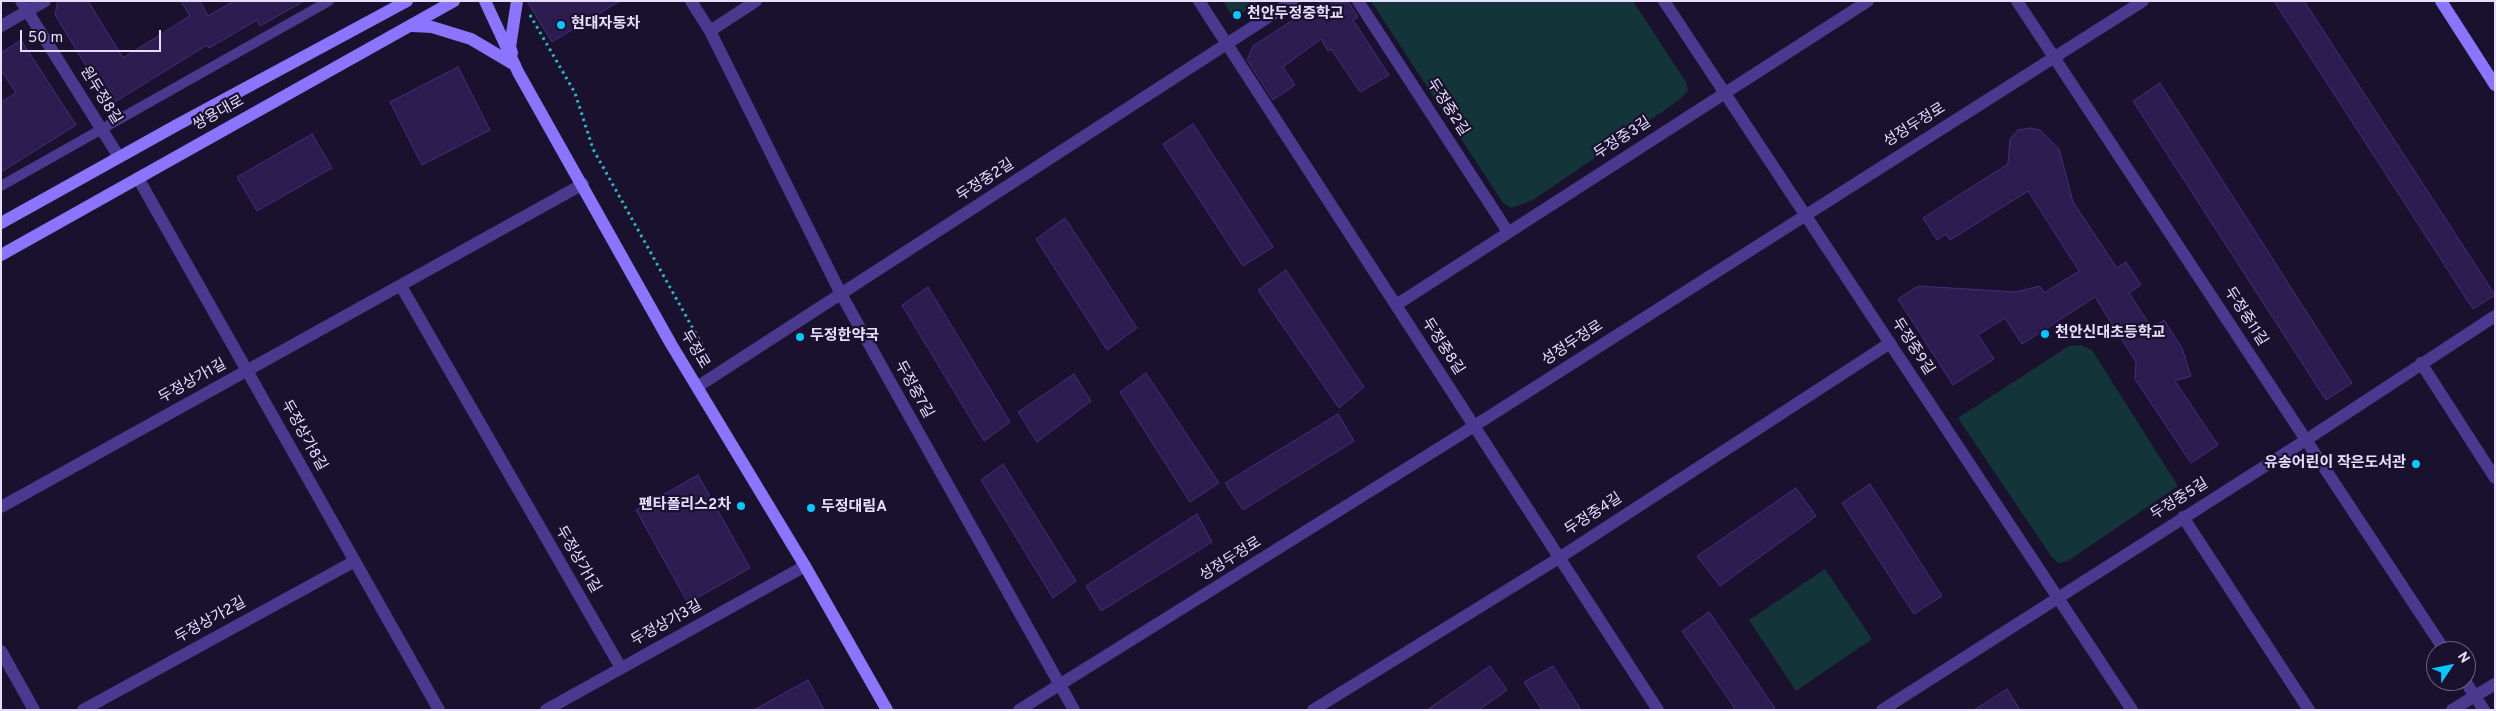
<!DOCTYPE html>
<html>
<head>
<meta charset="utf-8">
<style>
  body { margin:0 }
  #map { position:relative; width:2496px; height:711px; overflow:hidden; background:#1a112e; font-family:Overpass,sans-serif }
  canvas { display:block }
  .frame { position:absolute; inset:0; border:2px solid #e6deff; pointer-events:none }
  .north { position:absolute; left:2426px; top:641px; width:50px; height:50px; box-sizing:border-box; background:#1a112e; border:1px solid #6c6382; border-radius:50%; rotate:56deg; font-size:14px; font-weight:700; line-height:20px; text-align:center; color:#e6deff }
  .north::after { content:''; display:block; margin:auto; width:18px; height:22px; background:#0ac5ff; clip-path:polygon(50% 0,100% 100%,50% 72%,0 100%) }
  .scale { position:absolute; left:20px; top:30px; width:141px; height:22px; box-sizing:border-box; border:2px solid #e6deff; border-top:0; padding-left:6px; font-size:15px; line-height:18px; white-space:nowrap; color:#e6deff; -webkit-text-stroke:4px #1a112e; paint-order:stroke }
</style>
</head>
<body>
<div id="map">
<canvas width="2496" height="711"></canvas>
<div class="frame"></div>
<div class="north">N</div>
<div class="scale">50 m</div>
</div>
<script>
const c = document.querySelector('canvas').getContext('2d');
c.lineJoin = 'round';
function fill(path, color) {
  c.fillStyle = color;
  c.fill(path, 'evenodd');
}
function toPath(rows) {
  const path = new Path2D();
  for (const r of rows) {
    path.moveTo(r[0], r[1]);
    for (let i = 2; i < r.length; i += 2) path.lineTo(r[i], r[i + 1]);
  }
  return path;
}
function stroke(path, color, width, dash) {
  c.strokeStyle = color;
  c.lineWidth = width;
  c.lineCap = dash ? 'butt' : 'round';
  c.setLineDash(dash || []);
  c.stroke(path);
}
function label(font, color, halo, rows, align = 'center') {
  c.font = font + ' Overpass,"Noto Sans KR",sans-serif';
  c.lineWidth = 4.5;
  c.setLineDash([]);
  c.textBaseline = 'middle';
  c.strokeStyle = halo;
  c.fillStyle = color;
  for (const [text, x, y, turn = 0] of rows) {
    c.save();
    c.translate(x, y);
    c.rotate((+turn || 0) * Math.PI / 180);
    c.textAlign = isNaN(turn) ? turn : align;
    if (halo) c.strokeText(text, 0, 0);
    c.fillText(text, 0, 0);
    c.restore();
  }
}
const green = toPath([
  [1223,1,1259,1,1234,19],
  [1371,1,1633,1,1686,82,1688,91,1678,101,1533,200,1511,208,1503,203],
  [2081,345,2092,350,2178,486,2068,561,2058,563,2051,556,1958,418,2069,346],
  [1825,569,1872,639,1796,691,1749,620]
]);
const building = toPath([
  [58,1,88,1,123,58,190,16,181,1,200,1,208,16,234,1,304,1,260,26,257,20,209,48,207,45,110,105,55,15,58,1],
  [527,1,620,1,552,42,527,1],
  [1322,1,1349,3,1358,17,1353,20,1389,75,1360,92,1331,49,1328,51,1321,39,1283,67,1295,85,1273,100,1247,60,1253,46,1322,1],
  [2274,1,2304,1,2495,295,2473,309,2274,1],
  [21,40,76,125,1,172,1,102,16,93,1,70,1,53,21,40],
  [458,67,490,130,422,165,390,102,458,67],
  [2160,83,2352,383,2326,400,2133,101,2160,83],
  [1193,124,1273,247,1243,266,1163,144,1193,124],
  [2030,128,2040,130,2059,149,2073,202,2117,268,2126,262,2141,285,2129,293,2152,328,2164,320,2182,348,2191,376,2175,381,2218,445,2191,463,2135,379,2136,362,2095,297,2022,344,2005,318,1978,335,1994,359,1953,385,1898,299,1918,286,2016,292,2040,286,2044,293,2079,271,2028,191,1950,240,1946,234,1937,240,1923,218,2008,164,2010,139,2018,130,2030,128],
  [312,134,332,168,257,211,237,177,312,134],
  [1065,218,1137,328,1107,350,1036,239,1065,218],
  [1286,270,1364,387,1339,408,1258,290,1286,270],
  [928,287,1010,422,984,441,902,305,928,287],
  [1146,373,1219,483,1190,502,1120,392,1146,373],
  [1074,374,1091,401,1037,442,1018,412,1074,374],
  [1338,414,1354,441,1243,510,1225,483,1338,414],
  [1003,464,1076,581,1053,598,981,480,1003,464],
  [698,475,750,568,688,603,636,510,698,475],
  [1870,484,1942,596,1914,614,1842,503,1870,484],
  [1796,488,1816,516,1720,586,1697,556,1796,488],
  [1197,514,1212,542,1101,611,1086,586,1197,514],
  [1709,612,1776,710,1736,710,1682,631,1709,612],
  [1490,666,1507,690,1479,710,1427,710,1490,666],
  [1553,666,1581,710,1542,710,1524,682,1553,666],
  [808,680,824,710,754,710,808,680],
  [2007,689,2020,710,1974,710,2007,689]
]);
const path = toPath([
  [530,15,575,93,593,149,711,361]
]);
const lane = toPath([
  [1,186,329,1]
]);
const street = toPath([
  [21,1,119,157],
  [691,1,710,31,841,294,1074,710],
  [1199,1,1658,710],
  [1358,1,1508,232],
  [1664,1,2132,710],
  [2017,1,2445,651],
  [1,26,45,1],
  [710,31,756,1],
  [138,178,439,710],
  [401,286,621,668],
  [1396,305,1868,1],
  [2421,363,2495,478],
  [697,387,1293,1],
  [1,507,583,184],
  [2183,517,2309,710],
  [1,651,34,710],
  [2465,681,2484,710],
  [83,710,355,561],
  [546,710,805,566],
  [1019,710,1452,440,2143,1],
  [1313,710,1559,558,1890,343],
  [1882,710,2306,440,2495,316],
  [2452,710,2495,684]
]);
const secondary = toPath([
  [485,1,518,72,671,344,805,566,887,710],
  [2441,1,2495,85],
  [412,26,432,27,471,39,515,65],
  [512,53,510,47,517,1],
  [1,223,177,125,407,1],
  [1,255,454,1]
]);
const markers = [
  [1237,15,5,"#0ac5ff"],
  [561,25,5,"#0ac5ff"],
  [2045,334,5,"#0ac5ff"],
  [800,337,5,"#0ac5ff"],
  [2416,464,5,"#0ac5ff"],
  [741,506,5,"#0ac5ff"],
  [811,508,5,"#0ac5ff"]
];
const poiNames = [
  ["천안두정중학교",1247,15],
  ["현대자동차",571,25],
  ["천안신대초등학교",2055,334],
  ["두정한약국",810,337],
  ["유송어린이 작은도서관",2406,464,"right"],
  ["펜타폴리스2차",731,506,"right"],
  ["두정대림A",821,508]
];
const streetNames = [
  ["원두정8길",100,96,58],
  ["두정중2길",1447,108,57],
  ["쌍용대로",219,114,-29],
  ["성정두정로",1915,126,-32],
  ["두정중3길",1623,139,-33],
  ["두정중2길",986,181,-33],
  ["두정중11길",2245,317,57],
  ["성정두정로",1573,344,-33],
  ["두정중8길",1442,347,57],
  ["두정중9길",1912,347,57],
  ["두정로",694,350,59],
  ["두정상가1길",193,382,-29],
  ["두정중7길",913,390,61],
  ["두정상가8길",303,436,61],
  ["두정중5길",2180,500,-32],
  ["두정중4길",1594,515,-33],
  ["두정상가1길",577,560,60],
  ["성정두정로",1231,560,-32],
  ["두정상가2길",211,621,-29],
  ["두정상가3길",667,624,-29]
];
fill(green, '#133539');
fill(building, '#2d1c50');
stroke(building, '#482d7d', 1);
stroke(path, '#2bbac6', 3, [2.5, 4]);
stroke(lane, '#493a8f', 10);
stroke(street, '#493a8f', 12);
stroke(secondary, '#8b75ff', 12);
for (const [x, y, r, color] of markers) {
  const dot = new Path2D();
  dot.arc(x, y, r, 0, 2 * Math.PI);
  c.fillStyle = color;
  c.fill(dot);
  stroke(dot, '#1a112e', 2);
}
label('bold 15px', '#e6deff', '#1a112e', poiNames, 'left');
label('15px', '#e6deff', '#1a112e', streetNames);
</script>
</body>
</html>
